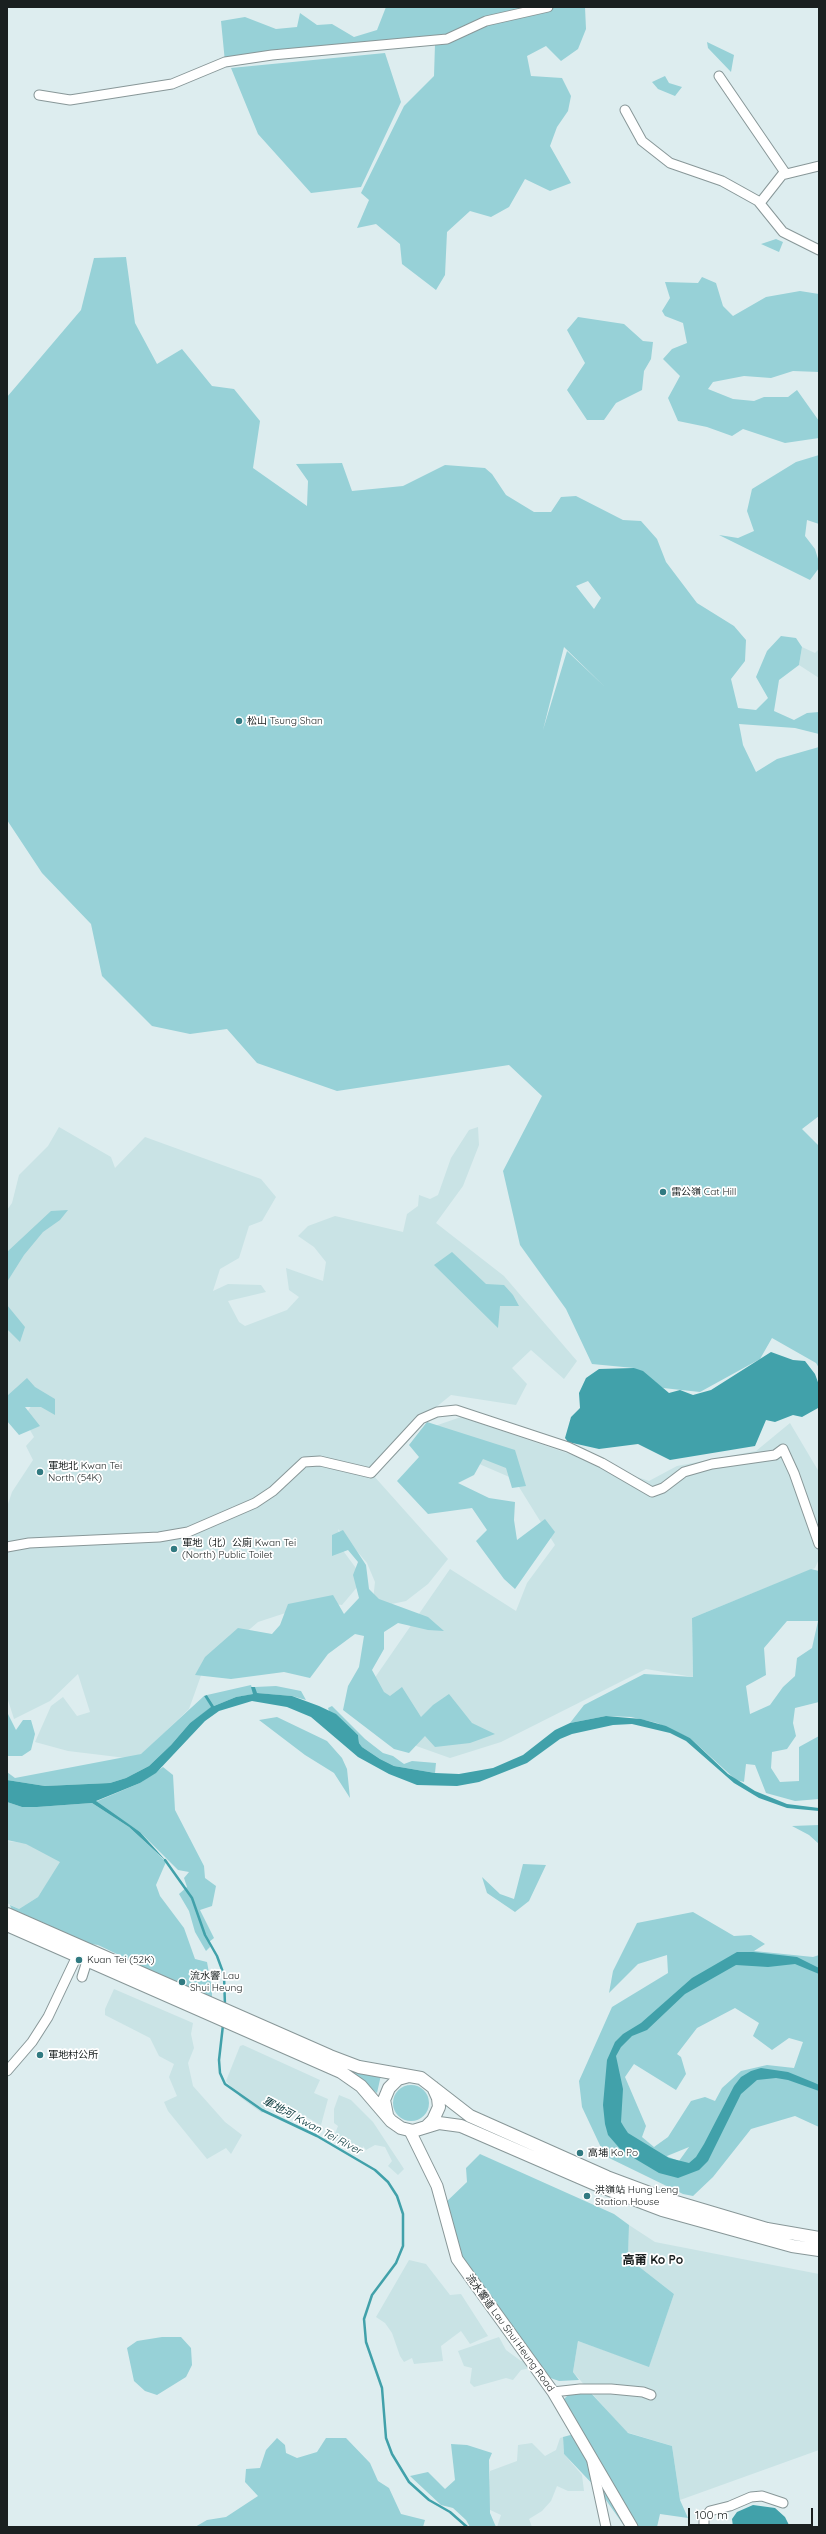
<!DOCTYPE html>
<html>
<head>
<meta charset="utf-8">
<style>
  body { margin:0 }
  #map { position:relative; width:826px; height:2534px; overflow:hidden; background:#ddedef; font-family:Quicksand,sans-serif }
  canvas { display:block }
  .frame { position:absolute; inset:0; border:8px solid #1a2020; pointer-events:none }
  .scale { position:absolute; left:688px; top:2508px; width:125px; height:18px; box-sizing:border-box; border:2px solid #1a2020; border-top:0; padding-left:5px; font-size:12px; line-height:14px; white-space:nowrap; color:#1a2020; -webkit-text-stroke:3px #fff; paint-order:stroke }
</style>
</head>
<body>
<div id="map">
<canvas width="826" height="2534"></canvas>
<div class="frame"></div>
<div class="scale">100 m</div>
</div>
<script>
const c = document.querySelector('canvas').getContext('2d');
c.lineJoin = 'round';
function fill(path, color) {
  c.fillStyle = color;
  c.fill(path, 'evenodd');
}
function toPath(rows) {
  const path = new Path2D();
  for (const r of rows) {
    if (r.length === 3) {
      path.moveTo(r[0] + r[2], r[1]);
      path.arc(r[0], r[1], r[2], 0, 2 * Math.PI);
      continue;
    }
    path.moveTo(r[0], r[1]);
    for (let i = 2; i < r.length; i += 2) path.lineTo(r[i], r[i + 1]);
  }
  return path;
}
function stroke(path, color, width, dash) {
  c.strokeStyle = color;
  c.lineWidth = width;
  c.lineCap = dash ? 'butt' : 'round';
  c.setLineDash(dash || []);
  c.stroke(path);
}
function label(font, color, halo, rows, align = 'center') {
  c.font = font + ' Quicksand,"Noto Sans SC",sans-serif';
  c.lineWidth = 3.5;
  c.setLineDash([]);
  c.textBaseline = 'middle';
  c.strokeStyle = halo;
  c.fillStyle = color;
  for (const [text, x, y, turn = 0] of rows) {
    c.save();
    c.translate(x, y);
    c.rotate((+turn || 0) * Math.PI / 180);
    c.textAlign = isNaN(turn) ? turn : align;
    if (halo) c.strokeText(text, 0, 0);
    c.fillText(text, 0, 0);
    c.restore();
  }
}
const built = toPath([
  [802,647,815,653,819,649,819,678,799,665],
  [59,1127,111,1157,115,1168,145,1137,261,1179,276,1197,262,1221,249,1226,239,1258,220,1269,213,1291,228,1284,261,1285,266,1292,228,1301,239,1322,245,1326,287,1310,299,1297,289,1290,286,1268,323,1281,326,1262,314,1247,298,1236,308,1226,335,1216,403,1232,407,1214,418,1206,419,1195,430,1199,438,1195,451,1158,469,1130,478,1127,479,1145,463,1186,436,1223,504,1276,577,1361,564,1379,531,1350,512,1368,527,1384,516,1405,451,1395,419,1421,373,1475,448,1559,428,1584,406,1601,382,1606,373,1600,375,1582,367,1563,338,1529,344,1552,364,1579,342,1605,319,1602,258,1622,203,1670,189,1709,142,1754,126,1758,68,1751,35,1742,51,1706,63,1697,77,1716,90,1712,78,1674,50,1701,14,1719,7,1697,7,1507,12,1492,33,1460,26,1446,34,1437,23,1418,34,1402,7,1407,7,1210,12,1203,19,1175,48,1146],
  [461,1417,649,1481,677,1466,756,1451,790,1423,819,1472,819,1559,815,1568,692,1618,693,1677,646,1669,501,1742,450,1758,391,1737,365,1692,450,1569,516,1611,527,1583,555,1545,514,1479,426,1441,432,1427],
  [7,1841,25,1843,62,1862,38,1897,19,1909,7,1903],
  [114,1989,193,2023,191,2034,194,2048,188,2063,193,2086,225,2122,242,2135,231,2154,226,2148,207,2159,168,2111,164,2102,177,2096,169,2077,174,2064,159,2056,150,2038,105,2015,105,2009],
  [243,2045,320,2080,314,2093,328,2099,321,2125,290,2108,287,2112,268,2106,262,2113,241,2098,226,2081,240,2046],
  [339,2095,351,2100,373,2122,404,2169,398,2175,388,2166,392,2161,385,2147,375,2145,366,2150,363,2146,362,2150,354,2152,333,2139,338,2126,334,2123,334,2109],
  [629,2225,655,2242,819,2274,819,2450,680,2500,672,2446,626,2432,573,2372,578,2341,649,2366,674,2294,628,2258],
  [409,2260,426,2264,450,2295,461,2294,488,2336,470,2344,461,2331,441,2346,443,2361,414,2364,412,2358,404,2362,400,2356,392,2333,385,2323,376,2317],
  [499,2337,506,2350,521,2361,527,2359,531,2368,521,2370,513,2380,506,2378,474,2387,470,2383,472,2368,464,2366,458,2351],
  [563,2437,564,2454,582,2475,584,2491,568,2491,557,2486,551,2501,542,2511,529,2519,532,2527,497,2527,501,2515,488,2509,490,2471,517,2461,518,2445,532,2443,545,2456,556,2450,560,2438]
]);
const green = toPath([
  [386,7,585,7,586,29,578,49,561,61,546,46,527,56,531,76,562,78,571,96,568,111,557,127,550,146,571,183,550,191,525,179,509,207,491,217,470,211,447,232,445,275,436,290,402,264,400,244,376,224,357,228,369,200,361,193,404,106,434,76,435,44,225,62,221,21,245,17,276,29,297,27,300,13,317,25,332,24,354,37,377,30],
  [707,42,734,55,731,72,708,48],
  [385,53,401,102,361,187,311,193,258,134,231,68],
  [665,76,669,83,682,87,675,96,658,89,652,82],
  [776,239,783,242,779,252,761,244],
  [126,257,135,323,157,364,182,349,212,386,234,389,260,421,253,468,307,506,308,481,296,464,342,463,352,491,403,486,445,465,485,468,492,474,506,495,534,512,551,512,561,497,576,496,623,520,641,521,657,539,666,562,697,603,734,626,746,640,745,661,731,679,738,708,756,710,768,698,756,677,767,651,781,636,796,638,802,647,799,665,779,680,774,711,794,720,807,713,819,712,819,734,795,728,739,724,743,745,756,772,777,759,819,747,819,1116,802,1129,819,1146,819,1368,816,1363,772,1338,760,1359,700,1392,663,1388,634,1368,592,1364,566,1309,520,1245,503,1171,542,1096,509,1065,337,1091,257,1063,227,1029,190,1034,152,1026,102,976,91,924,42,873,7,820,7,397,81,310,94,258],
  [588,581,601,598,594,609,576,586],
  [564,647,605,687,567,651,543,730],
  [702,277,716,283,723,306,733,316,766,297,800,291,819,294,819,372,793,371,771,378,744,376,713,382,708,389,733,399,754,401,764,397,788,397,797,390,819,421,819,438,785,443,743,429,732,436,707,427,678,421,668,398,680,376,663,359,672,349,687,343,683,323,665,316,662,311,670,298,665,282,698,283],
  [578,317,624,324,643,341,653,342,651,359,644,371,642,390,616,403,604,420,587,420,567,390,585,363,567,330],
  [819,455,819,524,807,520,805,536,815,549,819,562,819,568,810,580,719,535,738,538,754,531,747,511,752,489,796,462],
  [68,1210,60,1220,43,1232,24,1255,7,1282,7,1252,51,1211],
  [452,1252,486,1284,504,1285,513,1295,519,1306,500,1306,498,1328,434,1265],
  [7,1305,25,1327,20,1342,7,1329],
  [27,1378,35,1387,55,1399,55,1415,41,1407,25,1407,40,1426,19,1435,7,1421,7,1396],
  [427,1422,515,1450,526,1486,512,1488,506,1468,483,1459,474,1475,458,1483,489,1498,515,1502,514,1520,517,1540,545,1519,555,1532,515,1589,504,1579,476,1541,487,1530,472,1508,428,1514,397,1481,419,1457,409,1445],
  [343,1530,366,1565,369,1589,379,1599,428,1617,444,1631,428,1630,398,1623,384,1632,384,1649,372,1670,384,1692,390,1696,402,1687,421,1717,433,1705,449,1694,472,1723,495,1734,470,1743,435,1747,425,1736,409,1753,394,1749,343,1710,348,1686,359,1667,364,1636,355,1634,328,1654,310,1678,284,1672,231,1679,195,1675,205,1657,238,1628,272,1634,280,1625,288,1604,333,1595,344,1614,359,1598,353,1575,358,1562,348,1550,332,1556,332,1535],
  [811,1569,819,1571,819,1702,795,1708,793,1723,796,1736,787,1749,772,1752,771,1768,780,1782,799,1781,799,1747,819,1736,819,1799,795,1801,766,1793,755,1765,746,1764,744,1782,736,1780,690,1738,657,1723,631,1717,606,1716,570,1723,584,1705,644,1674,693,1677,692,1618],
  [787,1621,818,1621,812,1648,797,1658,795,1676,783,1687,770,1705,750,1714,746,1686,766,1675,764,1648],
  [251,1685,254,1694,236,1697,214,1706,207,1695],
  [276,1686,301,1691,306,1700,292,1696,256,1693,255,1687],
  [204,1696,212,1707,190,1723,171,1745,149,1766,126,1778,110,1783,45,1786,7,1780,7,1772,15,1778,141,1754],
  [332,1706,365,1739,383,1753,393,1756,404,1764,412,1761,436,1763,435,1773,394,1766,380,1759,362,1747,359,1743,358,1735,329,1711,328,1708],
  [7,1712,16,1730,23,1720,31,1720,35,1734,31,1750,22,1756,7,1756],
  [277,1717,327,1741,342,1758,347,1769,350,1798,334,1773,305,1755,259,1720],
  [163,1767,173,1775,175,1810,204,1866,205,1878,216,1886,212,1906,200,1910,214,1938,209,1942,210,1947,206,1951,195,1932,189,1911,179,1894,187,1887,184,1878,189,1872,178,1870,140,1832,95,1802,140,1783],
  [7,1802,22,1807,37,1807,92,1803,129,1827,157,1853,166,1862,156,1885,160,1896,184,1928,195,1959,207,1962,212,1989,212,2003,122,1961,119,1955,98,1945,84,1943,12,1911,10,1905,19,1909,38,1897,60,1862,26,1844,7,1840],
  [819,1825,819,1844,809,1835,792,1826],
  [523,1864,546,1865,529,1901,515,1912,487,1893,482,1877,500,1894,514,1899],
  [693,1912,734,1936,751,1935,765,1944,754,1951,813,1957,819,1955,819,2127,795,2116,751,2129,713,2177,693,2196,683,2194,605,2156,582,2107,579,2081,612,2007,668,1973,667,1955,638,1964,609,1993,613,1971,637,1923],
  [735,2008,759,2023,753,2036,772,2050,789,2038,803,2042,794,2068,767,2065,741,2071,722,2088,715,2101,705,2097,691,2101,668,2137,654,2147,642,2137,646,2126,625,2077,634,2064,676,2090,686,2074,681,2057,677,2054,697,2028],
  [689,2147,679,2161,666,2156,667,2156],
  [333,2060,381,2075,377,2093,368,2086],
  [411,2103,18],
  [480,2154,614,2214,629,2225,628,2258,674,2294,649,2367,578,2341,573,2372,579,2380,559,2381,542,2375,468,2268,448,2235,442,2206,467,2182,466,2168],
  [162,2337,181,2337,191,2348,192,2365,186,2377,157,2395,145,2391,134,2381,127,2348,137,2341],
  [573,2390,589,2391,628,2433,672,2446,680,2500,688,2518,660,2514,657,2527,625,2527,601,2493,564,2454,563,2437,578,2433,560,2403],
  [277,2438,285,2445,286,2453,297,2458,317,2452,326,2438,346,2438,370,2463,378,2481,389,2488,401,2514,425,2520,423,2527,195,2527,207,2520,226,2517,258,2496,245,2482,246,2469,260,2468,266,2450],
  [451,2444,467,2445,492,2453,489,2460,490,2513,496,2527,470,2527,466,2520,453,2508,441,2505,410,2476,428,2472,445,2489,455,2480]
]);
const water = toPath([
  [771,1352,793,1360,805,1361,815,1374,819,1385,819,1404,818,1408,802,1417,793,1415,775,1422,766,1420,755,1446,670,1460,638,1444,599,1449,568,1442,565,1438,571,1417,580,1408,579,1393,586,1378,599,1369,634,1368,643,1371,669,1393,680,1390,693,1395,711,1390],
  [251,1687,255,1687,257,1693,292,1696,319,1706,336,1714,358,1735,359,1743,362,1747,380,1759,394,1766,435,1773,459,1774,493,1768,523,1755,555,1730,570,1723,606,1716,641,1719,666,1726,690,1738,728,1774,755,1791,787,1804,819,1808,819,1811,787,1808,759,1798,734,1783,686,1741,670,1733,632,1724,613,1725,572,1734,560,1739,527,1763,479,1782,457,1786,417,1785,389,1774,358,1757,311,1717,287,1707,252,1701,219,1711,205,1721,156,1773,140,1783,96,1801,140,1832,167,1862,129,1827,92,1803,37,1807,22,1807,7,1802,7,1780,45,1786,110,1783,126,1778,149,1766,171,1745,190,1723,211,1707,204,1696,207,1695,214,1706,236,1697,253,1694],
  [737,1952,753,1952,797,1957,819,1968,819,1974,795,1964,768,1967,736,1965,685,1994,647,2030,632,2036,621,2047,616,2056,623,2089,621,2122,624,2127,628,2133,669,2158,689,2163,696,2157,704,2144,734,2086,741,2077,751,2071,761,2068,788,2072,815,2083,819,2085,819,2091,788,2080,776,2078,757,2080,741,2094,708,2161,699,2170,678,2178,659,2173,622,2151,608,2135,605,2124,603,2105,607,2060,615,2042,623,2034,641,2023,692,1978],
  [753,2505,775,2508,785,2517,790,2527,733,2527,732,2519,737,2512]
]);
const stream = toPath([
  [165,1860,192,1898,205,1935,217,1956,224,1975,225,2006],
  [223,2025,219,2060,220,2073,225,2084,262,2110,317,2136,375,2170,388,2182,397,2196,403,2214,403,2246,396,2263,372,2295,364,2319,366,2342,382,2388,386,2438,392,2454,409,2482,429,2500,450,2512,467,2527]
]);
const minor = toPath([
  [719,76,786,174],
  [39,95,70,100,172,84,225,62,272,55,447,39,486,21,548,7],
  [625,110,642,141,670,163,722,181,758,201,783,232,819,250],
  [760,203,782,175,819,166],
  [7,1547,29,1543,159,1537,188,1532,255,1503,273,1491,304,1462,320,1461,371,1473,421,1419,437,1412,456,1410,568,1447,602,1463,652,1492,663,1488,684,1472,712,1464,775,1455,783,1449,794,1473,819,1544],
  [82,1977,87,1961],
  [7,2071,32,2042,48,2017,77,1956],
  [553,2392,580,2389,611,2389,643,2392,651,2395],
  [592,2462,606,2527],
  [704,2527,704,2519,710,2511,730,2506,751,2497,762,2496,783,2503]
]);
const tertiary = toPath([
  [410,2131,437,2186,457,2259,553,2392,632,2527]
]);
const secondary = toPath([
  [7,1914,330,2056,359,2067,421,2078,470,2116,607,2177,666,2199,767,2229,819,2238],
  [7,1925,341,2072,361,2086,391,2121,401,2128,413,2131,439,2123,461,2126,604,2188,662,2210,792,2246,819,2250],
  [387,2115,384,2100,389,2088,398,2079,409,2076],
  [427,2126,433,2120,439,2107,438,2098,433,2087]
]);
const markers = [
  [239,721,4,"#317a81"],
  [663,1192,4,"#317a81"],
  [40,1472,4,"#317a81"],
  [174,1549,4,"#317a81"],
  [79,1960,4,"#317a81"],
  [182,1982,4,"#317a81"],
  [40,2055,4,"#317a81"],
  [580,2153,4,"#317a81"],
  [587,2196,4,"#317a81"]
];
const poiNames = [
  ["松山 Tsung Shan",247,721],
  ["雷公嶺 Cat Hill",671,1192],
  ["軍地北 Kwan Tei",48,1466],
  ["North (54K)",48,1478],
  ["軍地（北）公廁 Kwan Tei",182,1543],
  ["(North) Public Toilet",182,1555],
  ["Kuan Tei (52K)",87,1960],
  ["流水響 Lau",190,1976],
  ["Shui Heung",190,1988],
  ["軍地村公所",48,2055],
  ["高埔 Ko Po",588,2153],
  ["洪嶺站 Hung Leng",595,2190],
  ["Station House",595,2202]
];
const streetNames = [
  ["流水響道 Lau Shui Heung Road",510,2333,54]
];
const waterNames = [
  ["軍地河 Kwan Tei River",312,2126,28]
];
const quarterNames = [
  ["高莆 Ko Po",653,2260]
];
fill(built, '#c9e3e5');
fill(green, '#97d1d7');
fill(water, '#41a1aa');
stroke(stream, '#41a1aa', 2.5);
stroke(minor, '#889798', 11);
stroke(tertiary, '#889798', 13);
stroke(secondary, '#889798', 14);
stroke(minor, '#fff', 9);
stroke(tertiary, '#fff', 11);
stroke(secondary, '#fff', 12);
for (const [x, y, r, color] of markers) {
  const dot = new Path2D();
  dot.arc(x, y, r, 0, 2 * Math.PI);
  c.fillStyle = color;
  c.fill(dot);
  stroke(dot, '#fff', 1.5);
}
label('10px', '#1a2020', '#fff', poiNames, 'left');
label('10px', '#1a2020', '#fff', streetNames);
label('italic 11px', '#08373b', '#fff', waterNames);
label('bold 12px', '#1a2020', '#fff', quarterNames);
</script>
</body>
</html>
